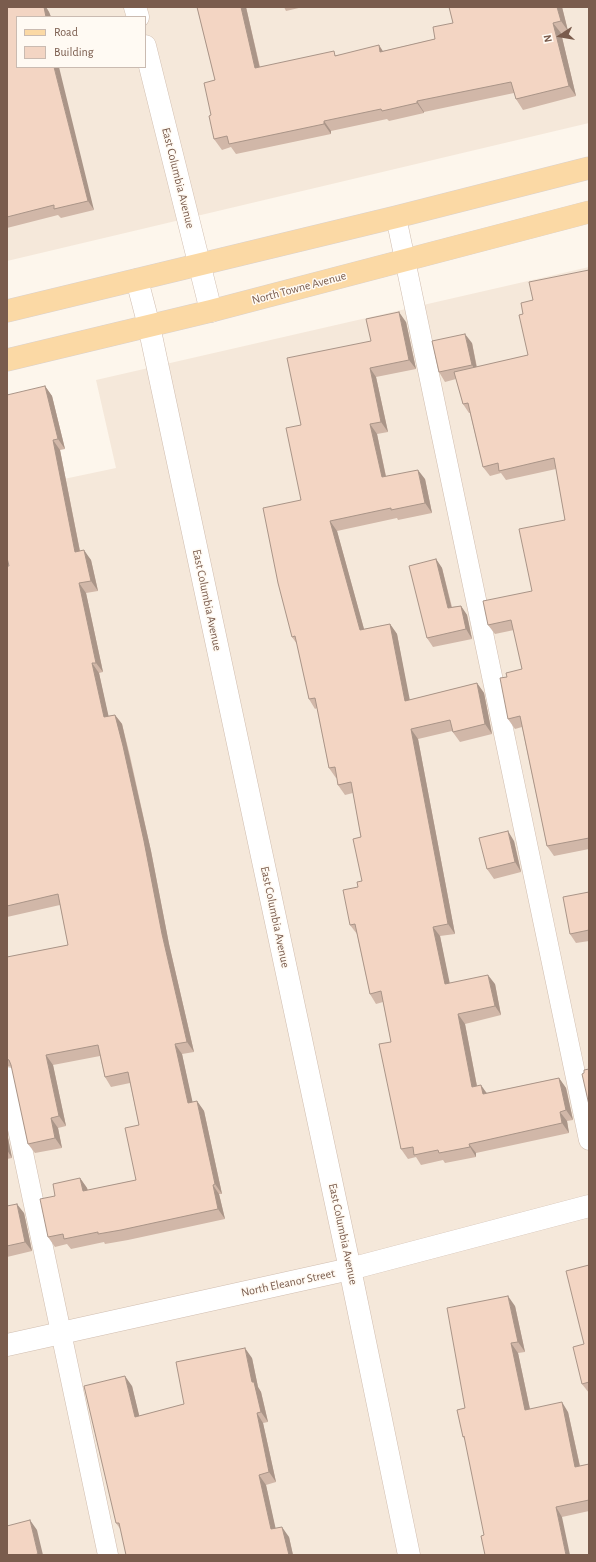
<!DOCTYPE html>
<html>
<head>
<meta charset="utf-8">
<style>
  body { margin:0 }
  #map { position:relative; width:596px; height:1562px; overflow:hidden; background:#fdf6ec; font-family:"Alegreya Sans",sans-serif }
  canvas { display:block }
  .frame { position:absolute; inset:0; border:8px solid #7a5c4d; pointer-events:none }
  .legend { position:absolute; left:16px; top:16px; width:130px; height:52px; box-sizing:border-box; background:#fffaf3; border:1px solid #cabbb1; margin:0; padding:5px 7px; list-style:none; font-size:12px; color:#7a5c4d }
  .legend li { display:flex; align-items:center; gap:8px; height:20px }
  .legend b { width:20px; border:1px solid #cabbb1 }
  .north { position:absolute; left:540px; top:16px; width:40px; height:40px; -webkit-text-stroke:3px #fffaf3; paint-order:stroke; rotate:258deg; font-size:11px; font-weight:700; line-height:16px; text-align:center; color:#7a5c4d }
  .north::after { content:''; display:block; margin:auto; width:14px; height:18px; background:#7a5c4d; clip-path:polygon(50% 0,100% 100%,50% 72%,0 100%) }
</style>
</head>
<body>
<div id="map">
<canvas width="596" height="1562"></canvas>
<div class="frame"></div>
<ul class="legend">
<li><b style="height:5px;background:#fbd9a5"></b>Road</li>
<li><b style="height:11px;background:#f3d5c3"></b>Building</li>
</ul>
<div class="north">N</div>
</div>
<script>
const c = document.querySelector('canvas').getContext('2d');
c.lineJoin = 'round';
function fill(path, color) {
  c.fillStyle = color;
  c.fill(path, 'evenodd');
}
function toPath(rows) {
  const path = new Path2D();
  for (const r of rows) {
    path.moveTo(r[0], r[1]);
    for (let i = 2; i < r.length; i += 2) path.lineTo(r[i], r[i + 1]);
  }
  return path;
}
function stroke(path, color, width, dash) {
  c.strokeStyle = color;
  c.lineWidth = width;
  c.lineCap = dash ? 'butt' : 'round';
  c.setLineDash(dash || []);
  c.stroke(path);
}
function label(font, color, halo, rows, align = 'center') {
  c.font = font + ' "Alegreya Sans",sans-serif';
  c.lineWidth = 3;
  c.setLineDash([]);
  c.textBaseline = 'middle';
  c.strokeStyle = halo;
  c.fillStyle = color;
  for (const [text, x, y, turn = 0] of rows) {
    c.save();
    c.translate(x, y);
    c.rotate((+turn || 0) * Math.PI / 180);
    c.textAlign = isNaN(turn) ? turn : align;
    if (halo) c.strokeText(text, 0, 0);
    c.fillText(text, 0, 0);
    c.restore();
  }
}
const residential = toPath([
  [7,7,589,7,589,123,7,261],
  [17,17,145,17,145,67,17,67],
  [589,267,589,1555,7,1555,7,491,116,468,96,380]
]);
const service = toPath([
  [396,217,589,1140],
  [7,1077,108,1555]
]);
const minor = toPath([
  [135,7,138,17],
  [145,46,211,311],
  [137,280,149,326,350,1269,409,1555],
  [7,1345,350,1269,589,1206]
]);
const primary = toPath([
  [7,311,396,217,589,168],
  [7,360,211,311,589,212]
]);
const wall = toPath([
  [7,7,46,7,49,12,51,17,17,17,94,210,61,218,58,215,7,228],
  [197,7,246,7,260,67,337,55,383,51,435,39,453,23,449,7,562,7,568,31,561,33,576,96,523,110,516,99,514,93,424,112,424,113,389,121,387,119,331,131,331,134,236,154,231,147,222,150,214,139,211,115,215,80],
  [284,7,303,7,286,11],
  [589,270,589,849,554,856,547,846,522,727,515,729,508,719,507,677,522,669,514,630,495,634,488,625,532,591,565,520,556,469,506,480,501,473,490,476,483,467,470,413,469,413,463,404,456,379,445,382,439,372,472,343,477,367,528,355,523,314,533,300],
  [406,322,416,369,376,377,388,432,377,434,386,476,425,479,432,513,398,520,397,518,337,531,364,629,390,624,397,634,409,700,477,683,484,693,492,734,460,742,452,731,418,739,455,934,440,936,449,983,495,984,501,1015,465,1024,477,1086,487,1093,559,1078,566,1088,573,1120,567,1121,569,1133,476,1153,476,1157,445,1163,443,1160,421,1165,416,1157,408,1159,401,1149,391,1042,383,1002,376,1004,370,994,357,934,350,925,358,887,362,881,361,837,353,793,345,795,338,785,337,778,336,778,329,768,317,708,315,709,309,699,297,644,292,637,301,500,301,425,371,341],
  [45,386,52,396,65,449,60,450,80,551,91,560,98,591,86,593,103,672,99,673,108,716,115,715,122,724,130,756,151,851,169,944,194,1052,182,1054,192,1102,197,1101,204,1111,222,1194,219,1194,225,1219,128,1240,105,1244,104,1242,71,1249,67,1244,55,1247,48,1237,55,1196,80,1178,87,1188,88,1190,136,1180,139,1125,130,1083,111,1087,105,1077,100,1056,53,1065,66,1126,58,1128,62,1148,35,1153,28,1144,12,1067,7,1066,7,957,68,945,60,905,7,917,7,566,9,566],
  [436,559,442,568,452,607,461,606,467,615,472,639,433,647,427,638],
  [514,841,521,872,494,879,487,869],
  [589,892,589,941,576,943,570,934],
  [7,1133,12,1158,7,1159],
  [7,1206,24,1213,32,1251,7,1257],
  [589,1265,589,1393,582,1384],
  [515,1306,525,1352,518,1353,530,1409,568,1412,580,1466,589,1464,589,1511,562,1517,465,1440,463,1437,465,1408],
  [252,1358,258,1387,261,1392,268,1422,263,1423,276,1482,266,1485,275,1528,289,1537,293,1555,126,1555,121,1530,116,1523,132,1386,139,1416,184,1404]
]);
const shadedWall = toPath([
  [43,7,46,7,49,12,51,17,46,17],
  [241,7,246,7,262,78,255,68],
  [557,7,562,7,568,31,561,21],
  [553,23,561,33,576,96,569,86],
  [379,45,386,56,380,52],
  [54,67,59,67,94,210,88,201],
  [417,101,424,112,424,113,417,103],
  [324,121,331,131,331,134,324,124],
  [399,312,406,322,416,369,409,360],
  [465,334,472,343,478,375,472,365],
  [370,368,376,377,388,432,381,422],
  [45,386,52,396,65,449,58,439],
  [370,424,377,434,388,487,382,477],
  [53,440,60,450,82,562,75,552],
  [418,470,425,479,432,513,425,503],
  [330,521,337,531,367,640,360,630],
  [84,550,91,560,98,591,91,581],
  [436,559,442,568,454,618,448,608],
  [79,583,86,593,103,672,96,663],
  [461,606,467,615,472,639,466,629],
  [390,624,397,634,412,711,405,701],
  [92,663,99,673,111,727,104,717],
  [477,683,484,693,492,734,485,724],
  [115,715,122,724,151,851,169,944,194,1052,187,1042,162,934],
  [411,729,418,739,455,934,448,924],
  [508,831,514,841,521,872,515,862],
  [433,927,440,936,452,994,445,984],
  [488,975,495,984,501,1015,495,1006],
  [458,1014,465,1024,479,1097,472,1087],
  [175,1044,182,1054,195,1113,188,1103],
  [46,1055,53,1065,66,1126,59,1116],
  [559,1078,566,1088,573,1120,566,1110],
  [481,1085,488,1095,483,1094],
  [197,1101,204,1111,222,1194,215,1184],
  [560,1112,567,1121,569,1133,562,1123],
  [51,1118,58,1128,62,1148,55,1138],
  [7,1133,12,1158,7,1150],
  [469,1144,476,1153,476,1157,470,1147],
  [80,1178,87,1188,90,1201,83,1191],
  [213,1185,219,1194,225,1219,218,1209],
  [17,1204,24,1213,32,1251,25,1242],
  [508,1296,515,1306,525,1352,518,1342],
  [511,1343,518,1353,532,1419,525,1410],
  [245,1348,252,1358,258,1387,261,1392,268,1422,261,1412,252,1382],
  [125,1376,132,1386,142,1427,135,1417],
  [562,1402,568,1412,582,1476,575,1467],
  [257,1413,263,1423,276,1482,269,1472],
  [259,1475,266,1485,278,1539,271,1529],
  [556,1507,562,1517,570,1555,566,1555],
  [30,1520,37,1530,43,1555,39,1555,38,1554],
  [282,1527,289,1537,293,1555,289,1555]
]);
const building = toPath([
  [7,7,44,7,46,17,17,17,17,67,54,67,88,201,54,209,54,205,7,217,7,7],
  [197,7,241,7,255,68,334,51,335,56,379,45,380,52,435,39,433,27,453,23,449,7,557,7,561,21,553,23,569,86,516,99,511,82,417,101,417,103,382,111,381,109,324,121,324,124,229,144,227,136,214,139,209,116,211,115,204,83,215,80,197,7],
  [589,270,589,838,547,846,520,716,508,719,500,678,507,677,506,673,522,669,511,620,488,625,483,601,532,591,519,529,565,520,554,458,499,471,498,463,483,467,468,403,463,404,454,372,528,355,519,315,523,314,521,303,533,300,529,282,589,270],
  [399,312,409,360,370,368,381,422,370,424,382,477,418,470,425,503,391,510,391,508,330,521,360,630,390,624,405,701,477,683,485,724,453,732,450,720,411,729,448,924,433,927,445,984,488,975,495,1006,458,1014,472,1087,481,1085,483,1094,559,1078,566,1110,560,1112,562,1123,469,1144,470,1147,439,1153,438,1150,414,1155,413,1147,401,1149,379,1044,391,1042,381,991,370,994,355,924,350,925,343,890,358,887,357,882,362,881,353,839,361,837,351,782,338,785,335,767,329,768,315,698,309,699,295,636,292,637,278,583,263,508,301,500,286,428,301,425,287,358,371,341,366,319,399,312],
  [465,334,472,365,439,372,432,341,465,334],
  [45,386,58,439,53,440,75,552,84,550,91,581,79,583,96,663,92,663,104,717,115,715,123,746,144,841,162,934,187,1042,175,1044,188,1103,197,1101,215,1184,213,1185,218,1209,121,1230,98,1234,98,1232,64,1239,63,1234,48,1237,40,1199,55,1196,53,1184,80,1178,83,1191,136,1180,125,1128,139,1125,128,1072,105,1077,98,1045,46,1055,59,1116,51,1118,55,1138,28,1144,11,1065,9,1060,7,1059,7,957,68,945,58,894,7,906,7,566,9,566,7,558,7,395,45,386],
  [436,559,448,608,461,606,466,629,427,638,409,566,436,559],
  [508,831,515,862,487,869,479,838,508,831],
  [589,892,589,930,570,934,563,897,589,892],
  [589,1069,589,1105,582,1074,584,1073,584,1070,589,1069],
  [17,1204,25,1242,7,1246,7,1206,17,1204],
  [589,1265,589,1382,582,1384,573,1347,584,1344,566,1271,589,1265],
  [508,1296,518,1342,511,1343,525,1410,562,1402,575,1467,589,1464,589,1500,556,1507,566,1555,485,1555,481,1536,484,1535,464,1436,463,1437,457,1410,465,1408,447,1308,508,1296],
  [245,1348,252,1382,254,1382,261,1412,257,1413,269,1472,259,1475,271,1529,282,1527,289,1555,126,1555,119,1523,116,1523,84,1386,125,1376,135,1417,184,1404,176,1362,245,1348],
  [30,1520,38,1554,33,1555,7,1555,7,1526,30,1520]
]);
const streetNames = [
  ["East Columbia Avenue",178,178,76],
  ["North Towne Avenue",299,288,-15],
  ["East Columbia Avenue",207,600,78],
  ["East Columbia Avenue",275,917,78],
  ["East Columbia Avenue",343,1234,78],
  ["North Eleanor Street",288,1283,-12]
];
fill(residential, '#f5e8da');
stroke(service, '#d1beb0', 21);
stroke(minor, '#d1beb0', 23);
stroke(primary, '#dad1cd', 23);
stroke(service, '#fff', 20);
stroke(minor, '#fff', 22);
stroke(primary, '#fbd9a5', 22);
fill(wall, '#d1b7a8');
fill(shadedWall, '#aa9588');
fill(building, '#f3d5c3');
stroke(building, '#aa9588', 1);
label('12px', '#7a5c4d', '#fffaf3', streetNames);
</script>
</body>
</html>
